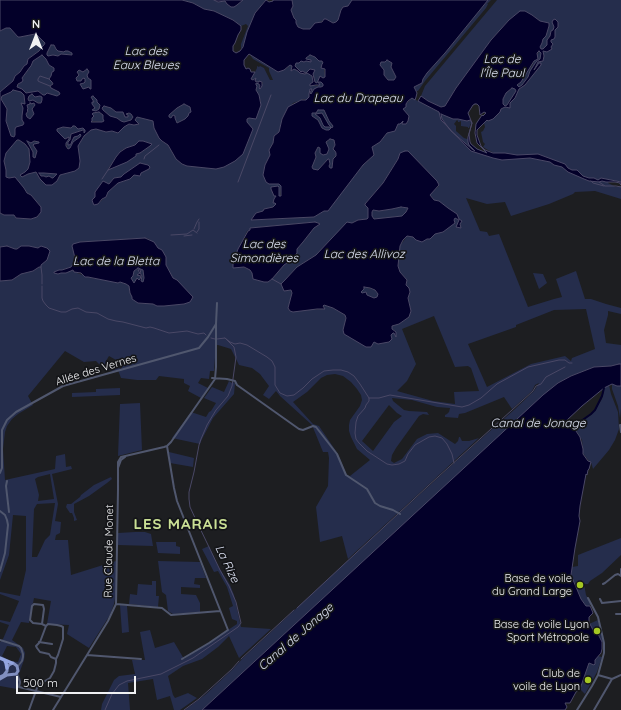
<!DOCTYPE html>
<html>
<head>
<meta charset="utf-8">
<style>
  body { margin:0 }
  #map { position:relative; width:621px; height:710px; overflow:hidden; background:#1d1e21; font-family:Quicksand,sans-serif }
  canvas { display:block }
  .north { position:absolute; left:16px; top:16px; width:40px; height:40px; -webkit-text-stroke:3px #141518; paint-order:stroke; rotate:0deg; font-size:11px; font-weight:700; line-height:16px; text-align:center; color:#f0f1f3 }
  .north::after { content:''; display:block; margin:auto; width:14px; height:18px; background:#f0f1f3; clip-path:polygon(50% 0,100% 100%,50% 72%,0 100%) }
  .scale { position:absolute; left:16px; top:676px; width:120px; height:18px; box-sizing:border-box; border:2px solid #f0f1f3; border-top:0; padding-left:5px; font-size:12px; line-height:14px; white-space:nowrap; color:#f0f1f3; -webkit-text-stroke:3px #141518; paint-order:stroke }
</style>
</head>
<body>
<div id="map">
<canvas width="621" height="710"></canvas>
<div class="north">N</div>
<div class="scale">500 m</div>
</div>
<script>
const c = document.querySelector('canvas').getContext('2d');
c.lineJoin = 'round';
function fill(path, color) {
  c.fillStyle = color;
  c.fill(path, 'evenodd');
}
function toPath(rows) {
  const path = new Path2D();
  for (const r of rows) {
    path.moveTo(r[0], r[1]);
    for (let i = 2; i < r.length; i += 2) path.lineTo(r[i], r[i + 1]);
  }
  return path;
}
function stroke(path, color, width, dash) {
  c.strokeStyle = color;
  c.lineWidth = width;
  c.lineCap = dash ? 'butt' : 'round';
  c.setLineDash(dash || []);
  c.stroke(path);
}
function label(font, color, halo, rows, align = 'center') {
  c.font = font + ' Quicksand,sans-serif';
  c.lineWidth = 3.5;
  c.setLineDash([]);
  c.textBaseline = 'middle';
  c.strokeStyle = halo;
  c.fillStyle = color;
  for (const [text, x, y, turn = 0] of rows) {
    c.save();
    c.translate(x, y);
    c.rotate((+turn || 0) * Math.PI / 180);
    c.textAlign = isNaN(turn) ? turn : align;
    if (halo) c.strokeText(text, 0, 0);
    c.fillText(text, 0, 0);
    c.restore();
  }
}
const green = toPath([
  [182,0,214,0,218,2,225,1,227,4,231,7,237,5,243,0,266,0,255,13,247,32,247,35,242,48,241,48,241,44,248,26,246,24,241,26,233,20,214,11,204,9,193,3],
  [292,0,352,0,351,3,348,6,343,7,341,10,338,20,336,22,333,23,326,19,314,25,310,29,303,29,298,27,296,24,296,20,294,18,291,10,293,6],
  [488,0,491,0,487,4,488,4,486,8,425,81,418,91,416,91,414,87,422,83,423,79,427,73,445,53],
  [497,0,621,0,621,182,610,180,608,183,616,187,621,186,621,199,595,191,575,192,573,194,549,204,511,216,505,202,487,204,466,198,480,231,487,232,489,236,499,234,528,307,554,299,562,297,556,279,576,271,585,299,591,299,606,304,621,308,621,314,608,311,608,315,604,330,606,343,621,345,621,364,611,366,594,367,571,376,558,383,202,710,185,710,205,695,233,669,242,659,370,540,464,454,515,409,534,391,539,383,535,385,532,391,512,409,504,397,465,413,459,414,458,418,445,417,445,415,447,414,449,412,450,408,437,407,412,400,392,398,393,401,404,410,409,411,427,412,429,415,423,414,419,416,396,448,392,455,391,461,394,463,402,459,417,439,427,434,438,433,455,444,458,441,459,437,460,437,462,441,469,441,479,438,348,559,342,536,320,542,316,507,328,486,329,458,328,452,323,452,312,425,280,396,276,391,269,399,263,395,269,386,260,374,252,368,239,365,231,349,218,345,216,345,214,371,210,371,209,379,201,378,198,383,208,388,201,398,188,391,190,386,184,383,184,379,159,376,156,380,137,380,121,378,118,370,113,371,99,364,96,361,84,362,65,351,28,396,33,405,18,414,12,419,7,426,5,432,3,449,5,480,55,469,56,456,65,454,66,467,71,466,72,469,52,474,58,504,55,521,61,522,60,533,56,535,55,540,68,540,71,575,116,561,116,594,114,604,110,615,89,648,67,634,69,625,47,624,51,601,34,598,33,603,32,605,29,623,21,622,12,640,23,648,25,653,24,660,19,674,21,681,20,687,17,689,0,686,0,642,3,639,9,625,0,622,0,620,10,622,19,601,0,594,0,592,20,596,26,570,26,516,13,515,9,555,0,580,0,281,12,280,21,274,33,271,39,267,40,265,46,248,38,248,29,246,15,249,7,246,0,247,0,213,4,215,14,215,16,218,31,219,37,217,39,215,41,210,41,207,31,195,27,193,24,188,12,177,9,178,6,177,6,170,4,161,6,153,15,141,19,140,25,144,29,149,30,162,28,169,25,172,21,175,22,177,28,174,36,172,40,179,57,181,60,175,75,171,80,161,78,146,84,136,91,130,96,129,106,132,112,131,118,133,124,127,129,124,134,125,139,124,135,120,137,117,153,121,162,141,168,145,176,159,182,164,187,166,210,168,249,126,247,122,247,119,261,102,256,89,256,83,259,84,260,86,263,83,262,82,259,81,259,82,257,82,254,81,255,79,253,80,251,79,255,72,257,68,257,66,259,67,260,66,264,68,270,80,273,80,269,71,269,68,253,59,250,55,278,72,287,68,290,65,292,65,291,71,294,69,298,71,300,73,305,74,307,73,312,76,313,82,311,86,318,86,318,82,321,82,323,84,323,86,313,91,311,94,310,94,312,89,309,94,309,97,306,100,304,99,293,103,290,107,288,107,282,119,279,132,274,136,273,143,269,150,270,155,265,165,269,184,280,184,281,186,280,197,279,197,279,187,277,186,276,196,273,203,275,203,276,204,273,207,264,209,263,211,256,213,252,220,314,217,324,211,363,165,374,155,371,147,380,142,387,133,398,124,403,121,403,122,402,124,406,124,408,121,403,109,406,104,412,98,453,119,457,119,467,121,470,120,471,123,469,128,468,128,468,127,461,126,461,121,459,122,458,122,458,121,457,120,454,124,456,126,456,131,464,138,467,139,468,138,471,144,477,149,488,153,494,153,486,149,483,147,485,144,483,142,481,132,483,131,485,127,484,123,487,119,510,103,515,98,519,89,525,85,538,68,537,66,534,70,538,62,543,61,543,51,551,47,551,39,555,34,555,30,554,27,553,30,551,31,550,36,547,40,547,46,543,49,541,49,540,47,541,44,542,43,543,39,546,36,549,26,540,21,532,15,509,20,491,40,479,57,456,88,445,106,441,107,428,101,421,96,425,86],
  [143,141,151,144,150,146,140,153,136,154,108,169,116,157,122,150,126,148,132,146],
  [400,153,421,164,439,186,430,194,434,200,439,201,459,219,461,227,459,223,459,220,455,218,443,232,435,234,430,239,416,240,413,237,407,236,400,246,398,266,400,272,407,280,406,286,410,292,408,298,411,311,409,317,399,324,392,326,392,329,395,331,394,333,393,333,391,335,373,342,343,330,346,318,345,315,333,308,324,305,323,306,324,309,290,311,288,308,292,293,291,290,285,291,284,281,297,267,316,255,336,234,352,223,358,220,367,219,368,218,368,208,365,205,365,204,383,183,398,159],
  [145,165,148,165,149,169,134,175,130,179,118,183,108,192,106,197,103,199,98,204,92,201,95,197,109,184,114,178,121,177,124,174],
  [315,222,318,223,320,224,314,228,303,242,297,249,297,253,290,261,284,265,272,279,252,277,252,273,250,270,233,263,247,231,250,230,250,228],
  [145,238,149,239,166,257,166,265,173,278,184,304,157,306,153,304,138,303,130,293,129,286,126,284,120,282,91,278,77,273,72,270,65,272,61,273,64,269,71,267,78,263,73,249,80,242],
  [586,309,595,349,572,358,571,361,565,356,531,364,487,387,468,344,516,327,516,325,554,310],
  [434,316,455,367,468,366,471,368,479,391,454,392,455,404,433,401,397,391,407,381,416,364,402,329],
  [109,356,123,364,121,369,106,361],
  [335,374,343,376,351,382,357,389,361,395,362,400,360,406,350,420,349,425,349,431,351,437,357,449,370,460,350,476,347,475,345,471,338,454,319,426,313,424,293,402,307,392,321,378,327,375],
  [389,405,397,413,402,416,394,422,373,451,362,441],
  [50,474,54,499,38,501,39,495,35,479,38,477],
  [55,503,50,535,45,540,37,557,32,557,34,509,37,504],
  [7,646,16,647,19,651,21,654,18,662,10,661,2,656],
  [6,28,10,28,20,37,35,34,37,35,45,42,44,45,42,47,39,51,28,59,27,65,24,66,20,72,15,76,13,81,0,92,0,31],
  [51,45,54,45,56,49,69,51,72,53,72,55,67,54,58,56,55,55,48,56,47,55,47,53],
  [539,51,541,53,540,59,536,62,528,77,522,85,519,87,517,86,521,82,526,73,532,66],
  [42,54,51,66,54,68,55,71,49,79,52,82,52,86,55,90,59,91,60,94,57,96,47,93,45,95,43,95,38,91,26,93,22,89,17,87,17,86,21,82,22,78,30,67,31,66,33,61],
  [310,55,315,57,319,61,322,61,323,63,325,77,323,78,317,83,315,82,313,74,309,71,305,73,301,72,295,66,296,63,306,59,306,58],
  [387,60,392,63,391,67,396,77,394,80,388,80,384,75,384,70,380,65,381,62],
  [87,69,88,70,91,80,91,89,83,89,80,84,82,83,81,81,77,81,76,78,79,75,77,72,79,70,83,72],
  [512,88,515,89,516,91,507,105,505,106,503,104,503,99,506,93],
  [13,90,21,92,24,95,25,104,24,104,22,116,24,123,23,125,15,129,15,135,14,137,11,136,6,121,7,109,1,99,2,96,11,92],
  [32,94,40,95,42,97,42,100,41,103,30,101,28,99,29,96],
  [92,95,97,100,97,102,100,105,99,109,96,111,93,111,92,110,93,109,92,104,92,102,94,102,91,97],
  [30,103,34,103,35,105,32,109,34,114,30,120,27,117,26,114,28,111,27,110,27,105],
  [185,104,189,106,191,109,191,113,185,119,177,123,173,115,172,118,169,117,169,115,177,108,182,105],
  [104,106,111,108,116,112,123,112,126,115,127,114,131,114,133,117,132,120,124,122,121,121,117,118,110,117,103,110,102,108],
  [318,110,324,110,329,121,334,126,329,130,326,130,322,128,318,120,312,116,312,113],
  [99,112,103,115,104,121,102,122,90,121,91,121,93,113],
  [73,126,74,126,77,128,83,128,85,130,85,132,84,133,83,130,71,134,70,140,72,141,74,137,80,134,81,135,80,137,73,142,70,148,68,149,66,143,69,139,69,137,65,139,57,131,57,129,63,127,71,128],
  [330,139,334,140,335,145,333,149,335,151,336,153,336,155,333,159,332,168,330,168,329,166,330,164,329,159,328,159,318,170,313,169,312,167,316,157,315,153,318,147,320,148],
  [27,141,39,142,39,143,33,145,37,151,35,158,34,158,33,157,33,152],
  [39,173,44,173,57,174,53,178,52,178,41,176],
  [401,207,408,208,406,212,402,216,374,219,372,216,372,212,373,210,379,211,392,209],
  [138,268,143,270,144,278,143,282,141,281,142,276,140,273,141,271,138,275,141,276,140,280,134,283,131,279,133,276,134,271],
  [533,273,543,274,547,283,539,289],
  [364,287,375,290,378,294,378,296,377,298,374,298,362,293,361,292],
  [229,381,232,383,233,382,235,383,234,394,213,418,202,439,200,444,172,438,191,412,206,417,209,412,211,411,216,403,204,398,212,387,224,392],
  [612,384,617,386,621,386,621,409,620,418,618,406,612,389],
  [609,385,611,394,618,412,619,429,615,440,609,450,593,469,591,462,588,460,583,453,583,449,582,440,574,427,591,415,595,410,602,399,604,391,603,390,604,388],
  [120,388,120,395,72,397,72,393,96,392,96,389],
  [140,403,142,450,118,456,120,404],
  [169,452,194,458,193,467,170,463],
  [111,477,112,479,107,483,89,496,74,504,74,512,77,520,74,521,74,518,72,513,70,513,66,507,67,504,71,504,80,497,81,495,94,485],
  [135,532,145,532,151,534,153,546,118,545,118,533],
  [621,538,621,555,602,573,590,581,588,584,584,584,586,595,591,604,589,606,586,606,581,599,571,575,572,567,578,566,578,555],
  [156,542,176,542,176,546,180,547,180,554,158,553],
  [209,546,218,566,230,585,234,595,241,627,271,629,239,658,229,636,218,647,202,659,183,666,168,676,173,695,175,698,188,693,197,698,180,710,174,710,170,696,157,700,153,679,128,683,130,710,101,710,102,704,114,680,119,676,135,674,132,660,145,660,140,632,150,630,155,648,174,642,184,659,237,624,237,621,232,619,229,608,233,606,227,587,218,571,214,572,202,549],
  [158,561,200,562,206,578,195,578,194,584,200,585,200,588,181,587,181,594,196,595,200,603,200,612,173,614,168,611,166,595,162,592],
  [152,581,156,581,156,596,159,596,158,607,129,604,130,594,137,595,138,584,152,585],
  [120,605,127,606,129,632,122,633],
  [598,620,603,642,602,642,598,634,596,634,594,632,594,630,593,630,589,624],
  [598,656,602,657,597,672,585,694,580,689,584,678,589,663,592,664,594,662]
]);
const water = toPath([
  [0,0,182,0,193,3,204,9,214,11,233,20,241,26,241,30,238,35,235,43,233,46,233,51,236,53,240,51,243,47,247,32,255,13,266,0,269,2,273,1,273,0,292,0,293,6,291,10,294,18,296,20,296,23,298,27,303,29,310,29,315,23,322,22,324,19,326,19,333,23,336,22,338,20,341,10,343,7,348,6,352,0,488,0,445,53,427,73,423,79,422,83,414,87,417,93,416,97,415,100,412,98,408,101,406,104,406,107,403,109,409,116,408,121,406,124,402,124,402,123,403,122,403,121,400,124,398,124,395,131,387,133,380,142,372,147,374,155,363,165,328,211,324,211,314,217,251,220,256,213,263,211,264,209,273,207,276,204,275,203,273,203,274,199,276,196,274,196,271,189,271,187,278,186,279,187,279,196,281,196,281,186,279,184,269,184,266,182,263,175,265,165,270,155,269,150,273,143,274,136,279,132,282,119,288,107,301,100,306,100,309,97,309,94,310,89,312,89,310,93,311,94,314,89,318,87,321,87,323,86,323,84,321,82,318,82,320,85,316,85,310,86,310,84,313,82,312,76,307,73,305,74,300,73,298,71,294,69,291,71,292,66,290,65,284,70,278,72,249,54,244,60,244,65,246,69,248,68,250,69,251,72,255,72,251,79,253,80,256,78,255,81,257,82,259,82,259,81,262,82,262,86,260,89,259,88,260,86,259,84,256,83,256,85,257,86,256,90,259,95,261,105,256,119,249,118,247,119,247,122,253,129,243,154,235,161,224,167,216,169,187,166,182,164,176,159,168,145,162,141,159,138,154,128,153,121,137,117,135,120,139,124,134,125,129,124,124,127,118,133,112,131,106,132,96,129,91,130,84,136,78,146,80,161,79,168,75,171,60,175,57,181,52,185,46,185,40,179,36,172,28,174,22,177,20,175,25,172,28,169,30,162,29,149,25,144,19,140,17,140,6,153,4,161,6,170,6,177,9,178,15,177,24,188,27,193,31,195,41,207,41,212,37,217,31,219,16,218,14,215,4,215,0,213,0,92,13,81,15,76,20,72,24,66,27,64,28,59,39,51,42,47,44,45,45,43,37,35,35,34,20,37,18,37,10,28,6,28,0,31,0,0],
  [51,45,54,45,56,49,58,51,64,52,65,51,68,51,72,53,72,55,61,54,58,56,53,55,48,56,47,55,47,53,51,45],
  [42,55,46,59,49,65,54,68,54,71,52,72,51,76,49,79,52,82,53,84,50,86,51,88,59,92,60,94,57,96,47,93,45,95,43,95,38,91,26,93,22,89,17,87,18,84,22,82,23,80,22,78,30,67,31,66,33,61,42,55],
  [310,55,315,57,319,61,322,61,323,63,322,64,321,68,325,69,325,77,323,78,320,76,317,83,315,82,313,74,315,70,310,69,306,73,302,71,301,72,295,66,296,63,299,63,301,61,304,62,306,61,311,62,311,60,306,59,306,58,310,55],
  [387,60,392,63,391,67,396,77,394,80,388,80,384,75,384,70,380,65,381,62,385,62,387,60],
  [87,69,88,70,89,72,87,75,88,78,91,80,91,89,90,89,89,87,83,89,80,84,84,83,85,82,85,79,84,78,82,79,81,81,77,81,76,78,79,75,77,72,79,70,83,72,87,69],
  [13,90,21,92,24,95,25,104,21,103,23,108,22,116,22,120,24,123,23,125,16,127,15,129,15,135,14,137,11,136,6,121,7,109,1,99,2,96,11,92,13,90],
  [32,94,35,97,40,96,42,97,42,100,41,103,38,103,33,100,29,101,28,99,29,96,32,94],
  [93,96,97,100,97,102,100,105,99,109,96,111,92,110,95,108,92,104,92,102,94,102,91,97,93,96],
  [30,103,31,103,31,104,34,103,35,105,32,109,34,114,30,119,27,117,26,114,28,111,27,110,28,109,27,105,30,104,30,103],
  [184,104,190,107,191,112,189,113,188,116,185,119,177,123,175,118,175,116,173,115,171,118,169,117,169,115,177,108,184,104],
  [104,106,111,108,116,112,123,112,125,117,128,117,128,115,126,114,129,113,131,114,133,117,131,120,124,122,121,121,117,118,110,116,103,110,102,108,104,106],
  [318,110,324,110,329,121,333,126,332,128,329,125,322,113,315,114,320,118,323,125,325,127,330,127,331,128,329,130,326,130,322,128,318,120,312,116,312,113,316,113,318,110],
  [99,112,103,115,103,119,104,121,102,122,91,122,92,121,92,118,94,116,92,114,93,113,99,112],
  [73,126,75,126,78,129,83,128,85,130,85,132,84,133,84,130,83,130,71,134,70,140,68,142,68,145,69,145,71,144,72,141,74,137,78,136,80,134,81,135,80,137,73,142,70,148,68,149,66,146,66,143,69,139,69,137,65,139,57,131,57,129,63,127,71,128,73,126],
  [330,139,334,140,335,145,333,149,335,151,336,153,336,156,333,159,332,168,330,168,329,166,330,164,329,159,328,159,318,170,313,169,312,167,316,157,315,153,318,147,320,148,320,153,323,155,327,154,329,149,326,142,330,139],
  [27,141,31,143,34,141,39,142,39,143,34,144,33,145,37,151,35,158,33,157,33,152,27,141],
  [39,173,44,173,57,174,53,178,52,178,49,176,46,177,44,176,41,176,39,173],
  [214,0,243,0,237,5,234,7,231,7,227,4,225,1,218,2,214,0],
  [520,11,525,11,532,15,540,21,549,23,549,26,546,36,543,39,542,43,540,47,541,49,543,49,547,45,547,40,550,36,551,31,553,30,554,27,552,22,553,20,555,19,558,22,558,27,555,30,555,37,554,39,551,40,551,42,553,44,551,47,552,49,547,52,543,51,544,56,543,61,538,62,534,70,539,63,541,63,541,65,525,85,519,89,515,98,510,103,510,108,505,107,501,109,500,112,493,119,488,121,487,120,477,130,477,135,481,146,485,150,493,153,505,153,517,155,538,154,565,164,568,168,572,170,577,170,583,176,589,178,594,178,598,180,601,178,621,182,621,185,620,184,620,183,615,182,606,182,602,181,599,182,589,181,584,179,568,172,562,167,554,165,550,162,530,158,502,160,493,158,471,151,441,120,439,112,418,101,421,96,428,101,441,107,445,106,456,88,491,40,509,20,520,11],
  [539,51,541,53,540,59,536,62,530,71,528,77,522,85,519,87,517,85,521,82,534,61,538,59,537,53,539,51],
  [512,88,515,89,516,91,507,105,505,106,503,104,503,99,506,93,512,88],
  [475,104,477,104,479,106,480,115,484,112,486,113,483,116,482,115,476,124,475,133,477,143,487,153,477,149,471,144,470,142,469,134,472,123,468,113,473,105,475,104],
  [441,114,453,119,458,119,467,121,470,120,472,123,468,137,468,142,469,145,475,151,472,149,451,131,442,119,441,114],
  [139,141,143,141,152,144,150,146,140,153,136,154,136,156,127,162,108,170,116,157,120,152,126,148,135,145,139,141],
  [405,151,408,151,437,181,439,185,430,195,434,200,439,201,448,208,457,214,459,219,462,221,460,224,461,228,456,227,459,220,455,218,454,220,455,223,443,232,435,234,430,239,427,239,422,242,416,240,413,237,407,236,403,240,400,246,398,266,400,272,407,280,406,285,409,288,410,292,408,298,411,311,409,317,399,324,392,326,392,329,396,332,396,337,394,333,393,333,391,335,392,339,389,342,378,344,374,342,371,347,366,347,344,334,343,330,346,318,345,315,333,308,324,305,323,306,325,309,317,309,293,312,290,311,288,308,292,293,291,290,284,291,281,284,284,281,297,267,316,255,347,222,352,223,358,220,367,219,368,218,368,208,365,205,365,204,383,183,398,159,400,153,405,151],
  [401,207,408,208,406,212,402,216,374,219,372,216,372,212,373,210,379,211,392,209,401,207],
  [364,287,370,288,375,290,378,294,377,297,374,298,367,295,366,292,362,293,361,292,364,289,364,287],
  [140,163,148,165,150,167,149,169,141,173,140,176,134,175,130,179,118,183,108,192,106,197,102,199,98,204,94,205,93,203,92,200,95,197,95,192,103,181,109,184,114,178,121,177,124,174,140,163],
  [315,222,318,223,320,224,314,228,303,242,297,249,297,253,290,261,284,265,272,279,268,282,264,282,253,279,252,273,250,270,244,267,233,268,233,263,238,249,248,231,250,230,250,228,315,222],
  [145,238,154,242,158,248,162,250,166,257,166,265,173,278,177,280,193,297,190,302,184,304,164,306,157,306,153,304,138,303,132,299,132,297,130,293,129,286,126,284,120,282,118,283,88,277,85,277,81,273,74,272,73,270,66,273,61,273,58,274,54,273,54,272,59,270,62,270,71,267,73,264,76,264,78,263,75,258,72,246,73,244,80,242,145,238],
  [138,268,143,270,144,278,143,282,141,281,142,276,140,273,141,270,138,270,140,273,137,275,141,276,140,279,139,280,137,278,134,283,131,278,133,276,134,271,138,268],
  [7,246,15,249,17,249,21,246,29,246,38,248,41,246,47,248,50,251,47,260,41,265,41,267,39,267,33,271,21,274,12,280,0,281,0,247,7,246],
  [619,364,621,364,621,386,617,386,612,384,604,388,582,406,567,420,574,424,574,428,580,437,583,449,583,454,588,461,591,462,589,469,588,470,587,475,586,474,580,506,579,516,580,521,575,548,571,575,581,599,586,606,590,606,591,608,593,613,589,617,589,622,594,632,598,634,602,642,602,649,601,653,595,660,595,664,594,665,589,663,580,689,576,692,570,703,565,703,567,707,565,710,202,710,543,395,558,383,571,376,594,367,611,366,619,364]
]);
const stream = toPath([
  [49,79,40,76,38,79,38,81,40,82,50,86],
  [144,159,145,156,154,149,159,145],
  [102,179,108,170],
  [591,181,593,183,604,186],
  [238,182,271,95],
  [599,182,605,186,616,186,621,187],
  [194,229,197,222,199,219],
  [197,232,199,229,199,222],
  [171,235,187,234,193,230,197,233],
  [184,236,192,235],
  [41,267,42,275,42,284],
  [272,279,281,284],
  [42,286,42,298,43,301,46,305,49,308,61,312,66,312,72,309,78,308,86,312,97,313,108,319,116,321,123,322,146,328,150,327,154,328,169,333,187,331,198,334,204,333,206,335],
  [211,338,215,339],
  [217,339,225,338,230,342,235,344,240,343,247,345,267,357,272,361,275,367,275,385,280,393,287,396,294,395,303,388,312,379,324,371,333,370,341,370,348,372,354,376,360,384,369,398,369,401,366,405,365,408,358,416,356,422,355,433,356,439,359,443,367,451,387,464,392,465,399,464,405,461,408,454,415,445,429,437,435,436,442,438,447,444,452,454,454,463],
  [369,398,379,398,390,395,462,407,469,405,481,398,497,384,528,367,559,360,565,360,569,363,572,363],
  [297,608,428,486,533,391,536,386,541,384,546,377,565,367],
  [241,659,294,610],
  [105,710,112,694,119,685,127,681,161,674,193,658,238,627,241,623,236,602,229,586,220,570,196,520,190,507,189,499,189,492,194,472,199,445,201,439,207,425,216,410,228,396,232,386,236,357,234,347,225,338],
  [184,710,199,699,232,669,239,661]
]);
const canal = toPath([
  [574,426,591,414,595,410,602,396,604,388]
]);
const minor = toPath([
  [212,378,227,379,235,381,237,385,299,429,303,430,313,426,316,427,337,454,346,475,367,489,375,503,380,506,393,510,400,514],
  [621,425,620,425,621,432],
  [167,446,174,488,177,501,228,630,209,643,182,659],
  [118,468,121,460,125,457],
  [0,473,2,468,2,430,7,420,16,412,63,386,199,348,208,337,216,324,217,303],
  [7,481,6,486,9,512],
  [0,511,5,515,7,520,8,525,5,553,0,571],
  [621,576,621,569],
  [603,584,605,583,615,575,618,574,621,576],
  [600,599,602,603,621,601],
  [116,604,162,608,171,615,220,611],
  [616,614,621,614],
  [42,624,44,609,43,605,34,604,32,606,30,620,33,623,42,624,46,626],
  [0,640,19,646,21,648,23,654,23,657,22,661,18,666],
  [39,642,52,644],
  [87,655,141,659],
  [17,674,20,682,19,687,61,697],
  [598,675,612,679,621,675],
  [29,710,37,688,40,684,50,678,54,671,56,663,56,659,51,657,49,654,40,652,37,648,36,646,40,642,46,626,48,624,57,625,61,626,63,627,63,639,58,655,56,659],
  [53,710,108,621,116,604,118,490,118,462,121,457,164,447,167,446,171,442,215,379,216,367,216,324],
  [577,710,592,686,598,675,604,653,604,643,598,617,588,598],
  [594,710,612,679]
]);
const major = toPath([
  [0,677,4,675,7,671,7,668,9,665,13,663,17,666,18,671,16,674,7,675,0,679]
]);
const highway = toPath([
  [0,658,12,663],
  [5,661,6,663,7,668]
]);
const markers = [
  [580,585,4,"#a5c823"],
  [597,631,4,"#a5c823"],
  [588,680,4,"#a5c823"]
];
const streetNames = [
  ["Allée des Vernes",96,370,-17],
  ["Rue Claude Monet",109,551,-89]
];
const poiNames = [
  ["Base de voile",572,579],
  ["du Grand Large",572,592],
  ["Base de voile Lyon",589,625],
  ["Sport Métropole",589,638],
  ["Club de",580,674],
  ["voile de Lyon",580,687]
];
const waterNames = [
  ["Lac des",146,51],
  ["Eaux Bleues",146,65],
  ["Lac de",502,59],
  ["l'Île Paul",502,73],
  ["Lac du Drapeau",358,98],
  ["Lac des",264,244],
  ["Simondières",264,258],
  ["Lac des Allivoz",364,254],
  ["Lac de la Bletta",116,261],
  ["Canal de Jonage",538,423],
  ["La Rize",227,564,64],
  ["Canal de Jonage",296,637,-41]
];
const districtNames = [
  ["LES MARAIS",181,524]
];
fill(green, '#252d4c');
fill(water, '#030029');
stroke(water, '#4a4866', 1);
stroke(stream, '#4a4866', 1);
stroke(canal, '#030029', 2);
stroke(minor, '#50576e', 2);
stroke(major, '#818fc0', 3);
stroke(highway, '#94a5e0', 3.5);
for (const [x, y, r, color] of markers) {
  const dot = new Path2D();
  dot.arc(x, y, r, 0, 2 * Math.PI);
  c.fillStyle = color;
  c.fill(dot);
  stroke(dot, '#141518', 1.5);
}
label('11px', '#f0f1f3', '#141518', streetNames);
label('11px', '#f0f1f3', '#141518', poiNames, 'right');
label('italic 12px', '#dbe0f1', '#141518', waterNames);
c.letterSpacing = '1px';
label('bold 15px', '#cae095', '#141518', districtNames);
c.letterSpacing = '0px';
</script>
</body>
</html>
